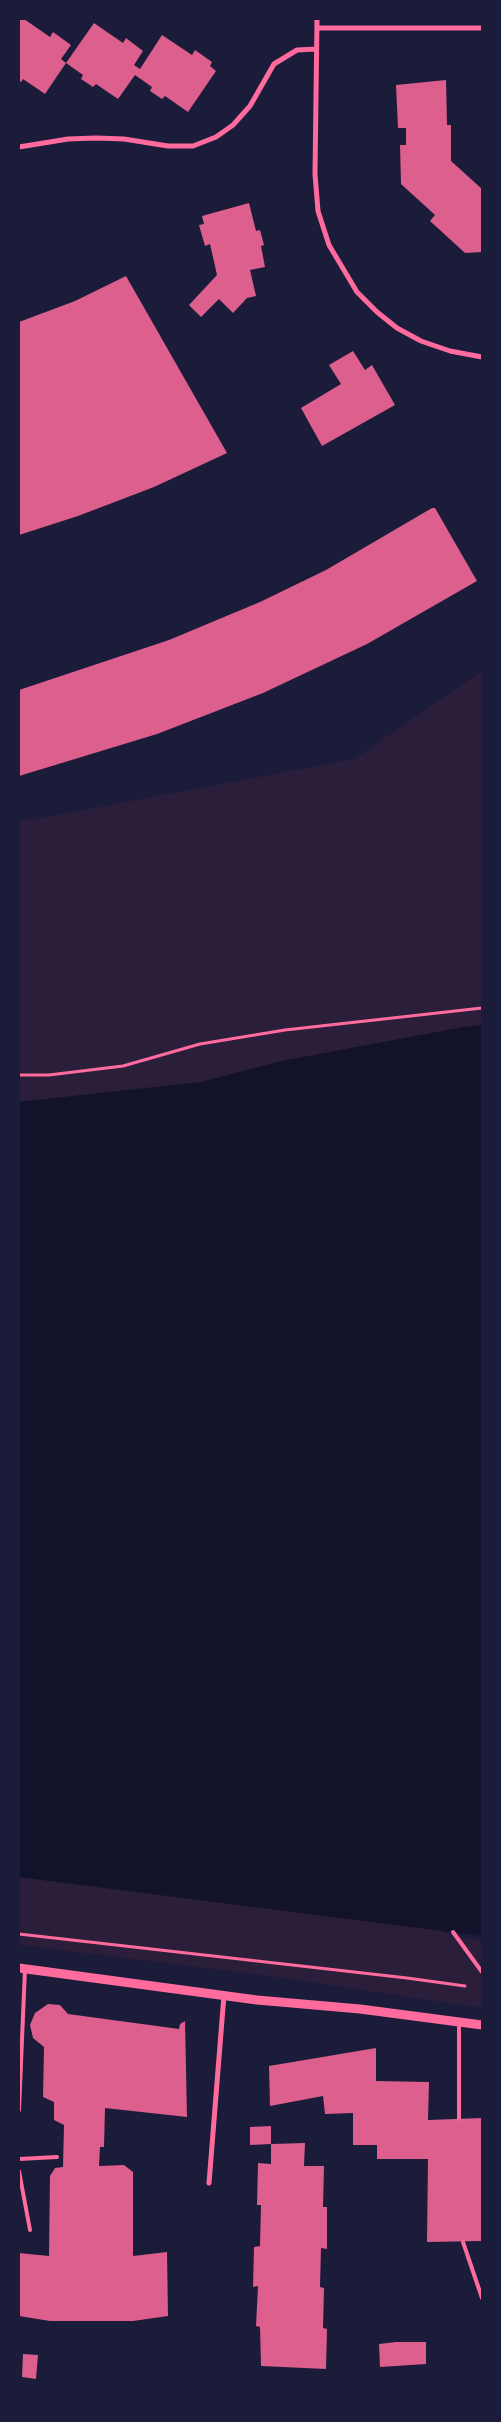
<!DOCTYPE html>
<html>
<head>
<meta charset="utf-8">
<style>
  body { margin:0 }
  #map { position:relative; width:501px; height:2422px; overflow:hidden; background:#1b1b3a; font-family:"Golos Text",sans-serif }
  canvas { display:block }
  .frame { position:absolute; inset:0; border:20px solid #1b1b3a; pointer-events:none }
</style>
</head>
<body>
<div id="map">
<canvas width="501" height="2422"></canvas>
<div class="frame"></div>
</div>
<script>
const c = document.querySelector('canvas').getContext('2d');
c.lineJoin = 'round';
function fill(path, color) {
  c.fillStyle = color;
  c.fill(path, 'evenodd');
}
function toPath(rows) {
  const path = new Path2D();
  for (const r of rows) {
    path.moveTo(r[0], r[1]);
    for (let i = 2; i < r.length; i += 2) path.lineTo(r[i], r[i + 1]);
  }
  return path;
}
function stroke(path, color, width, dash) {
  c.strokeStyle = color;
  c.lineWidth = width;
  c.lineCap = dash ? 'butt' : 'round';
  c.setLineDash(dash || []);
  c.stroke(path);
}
const green = toPath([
  [482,671,482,1025,464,1027,282,1061,202,1082,19,1102,19,822,354,759],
  [19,1877,436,1930,482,1942,482,2008,263,1975,19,1945]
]);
const water = toPath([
  [482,1025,482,1936,19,1877,19,1102,201,1082,282,1061,464,1027]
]);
const building = toPath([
  [20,19,24,19,50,37,53,32,71,45,61,59,66,63,94,23,123,43,126,38,143,51,134,65,140,69,162,35,192,55,195,50,212,62,210,66,216,71,188,112,165,96,162,99,150,91,152,87,135,75,118,99,96,84,93,87,81,79,83,75,66,63,45,94,23,79,21,82,19,81],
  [446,80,447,125,451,125,451,161,482,189,482,252,465,253,430,221,435,215,401,184,400,145,406,145,406,128,398,128,396,85],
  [249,203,256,231,260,230,264,245,261,246,265,267,250,270,256,296,247,298,233,313,219,299,201,317,189,305,217,275,210,244,205,246,199,225,204,224,202,216],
  [126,276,227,453,154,487,78,516,19,535,19,322,75,301],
  [353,351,365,370,372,365,395,405,322,446,301,408,341,384,329,365],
  [432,508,435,508,477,581,367,644,263,693,157,734,19,776,19,690,169,640,260,602,326,570],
  [48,2004,60,2005,68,2014,179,2029,180,2024,185,2021,187,2117,105,2108,104,2147,100,2147,99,2166,124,2165,133,2172,133,2256,167,2252,168,2316,133,2321,50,2321,19,2316,19,2253,49,2256,50,2176,55,2168,63,2167,64,2125,54,2120,54,2102,43,2097,44,2047,33,2038,30,2025,35,2013],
  [376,2048,376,2081,429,2082,428,2120,482,2118,482,2241,427,2242,428,2159,377,2159,377,2145,353,2145,353,2113,325,2114,323,2096,270,2106,269,2066],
  [271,2126,271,2144,305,2143,304,2166,324,2166,323,2207,327,2207,327,2249,321,2248,320,2287,324,2288,323,2328,327,2329,326,2369,261,2366,260,2327,256,2326,258,2286,253,2287,254,2247,260,2246,261,2205,257,2205,258,2163,271,2164,271,2144,250,2145,250,2127],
  [396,2342,426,2342,426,2364,380,2367,379,2344],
  [23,2354,38,2355,36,2379,22,2377]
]);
const path = toPath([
  [19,1075,49,1075,123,1066,200,1044,285,1030,482,1008],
  [19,1934,407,1978,465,1986]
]);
const service = toPath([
  [453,1932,482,1972],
  [459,2022,459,2119],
  [19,2110,25,1969],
  [19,2159,57,2157],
  [19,2171,30,2230],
  [463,2242,482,2298]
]);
const minor = toPath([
  [317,19,315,174,318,211,329,245,357,292,377,312,397,328,421,341,450,351,482,357],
  [317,28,482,28],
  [19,147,68,139,96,138,124,139,168,146,193,146,216,137,233,125,250,106,274,64,297,50,316,49],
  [209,2183,224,1995]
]);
const tertiary = toPath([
  [19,1968,257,2000,360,2009,482,2025]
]);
fill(green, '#2a1e3b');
fill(water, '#12122b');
fill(building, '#dd5f8e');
stroke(path, '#ff6b9d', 3);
stroke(service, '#ff6b9d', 4);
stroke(minor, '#ff6b9d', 5);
stroke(tertiary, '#ff6b9d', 9);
</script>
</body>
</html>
